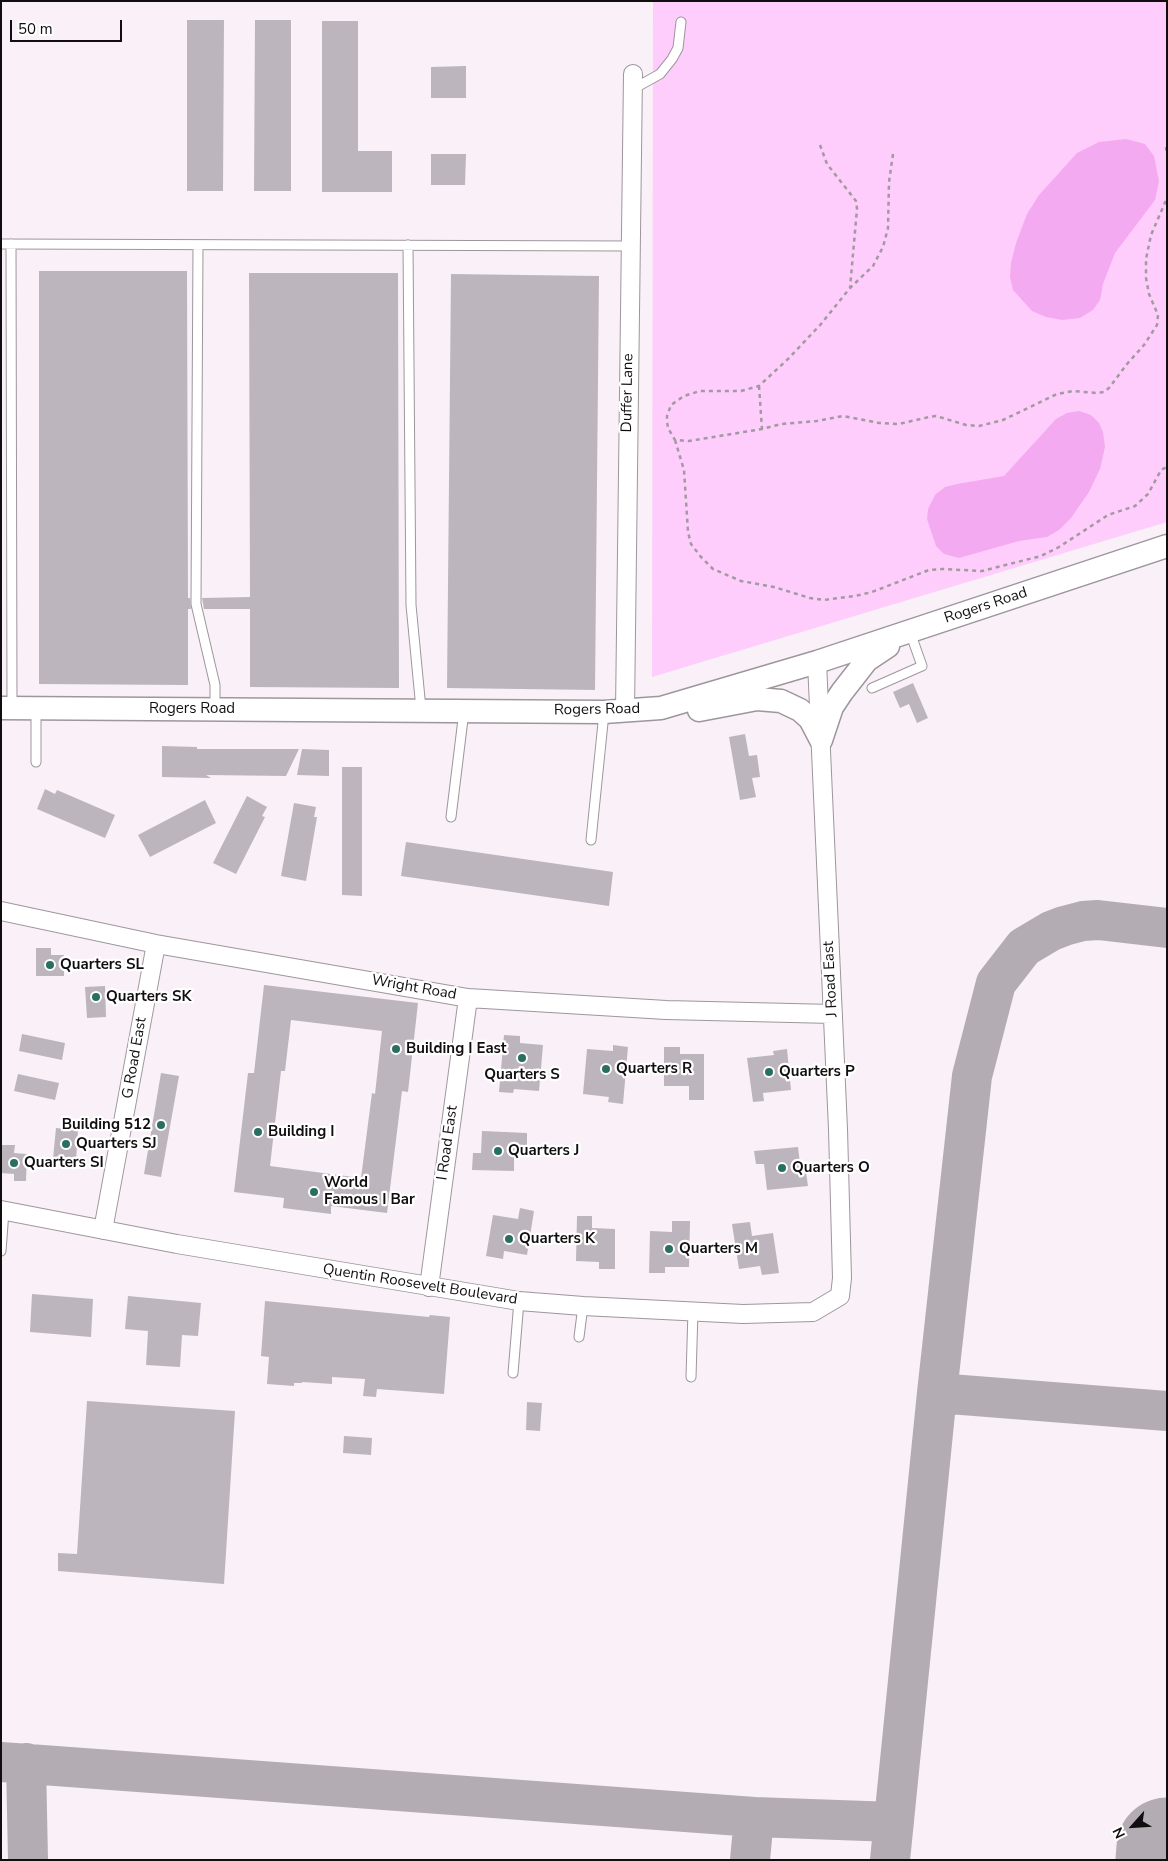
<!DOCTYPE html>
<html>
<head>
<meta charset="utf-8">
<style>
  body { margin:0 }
  #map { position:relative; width:1168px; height:1861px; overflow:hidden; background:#f9f0f8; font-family:"Nunito Sans",sans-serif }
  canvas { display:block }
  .frame { position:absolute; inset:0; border:2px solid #110e10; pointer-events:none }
  .north { position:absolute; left:1108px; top:1801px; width:50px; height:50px; -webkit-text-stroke:4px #fff; paint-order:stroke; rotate:244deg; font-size:14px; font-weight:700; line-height:20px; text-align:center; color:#110e10 }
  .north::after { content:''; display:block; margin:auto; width:18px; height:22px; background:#110e10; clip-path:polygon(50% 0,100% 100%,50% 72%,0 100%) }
  .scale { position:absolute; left:10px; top:20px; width:112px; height:22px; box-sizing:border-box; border:2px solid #110e10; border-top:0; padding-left:6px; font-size:15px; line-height:18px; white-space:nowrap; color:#110e10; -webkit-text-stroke:4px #fff; paint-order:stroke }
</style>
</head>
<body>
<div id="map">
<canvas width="1168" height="1861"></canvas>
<div class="frame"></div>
<div class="north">N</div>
<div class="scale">50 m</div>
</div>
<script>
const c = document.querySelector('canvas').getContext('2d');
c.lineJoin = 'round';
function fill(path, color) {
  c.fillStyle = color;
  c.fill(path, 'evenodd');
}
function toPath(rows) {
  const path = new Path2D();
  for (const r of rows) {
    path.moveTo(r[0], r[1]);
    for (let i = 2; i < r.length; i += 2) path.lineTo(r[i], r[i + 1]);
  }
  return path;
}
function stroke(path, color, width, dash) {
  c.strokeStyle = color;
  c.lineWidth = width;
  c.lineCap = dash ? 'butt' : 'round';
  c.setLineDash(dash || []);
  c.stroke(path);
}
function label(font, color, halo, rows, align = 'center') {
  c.font = font + ' "Nunito Sans",sans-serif';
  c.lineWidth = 4.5;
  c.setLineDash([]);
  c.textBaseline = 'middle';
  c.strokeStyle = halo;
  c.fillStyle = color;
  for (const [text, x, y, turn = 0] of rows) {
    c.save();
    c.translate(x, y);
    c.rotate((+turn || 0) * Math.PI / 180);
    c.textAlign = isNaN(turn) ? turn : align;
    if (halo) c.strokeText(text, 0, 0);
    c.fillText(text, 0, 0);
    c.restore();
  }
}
const green = toPath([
  [653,1,1167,1,1167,522,652,677]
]);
const water = toPath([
  [1126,139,1145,144,1154,156,1159,181,1155,200,1115,253,1103,284,1100,300,1093,310,1080,318,1062,320,1046,317,1032,311,1013,290,1010,277,1011,263,1016,243,1027,214,1039,195,1077,153,1099,142],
  [1079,411,1091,415,1099,423,1103,432,1105,447,1100,469,1089,492,1071,518,1059,530,1047,537,1019,541,959,558,944,554,936,546,927,519,928,509,935,495,945,487,957,484,1004,476,1056,419,1067,413]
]);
const taxiway = toPath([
  [937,1393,1167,1411],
  [1,1762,754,1817,894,1822],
  [26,1763,28,1860],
  [750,1860,754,1817],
  [890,1860,937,1393,972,1076,996,983,1024,947,1051,931,1064,926,1083,921,1098,920,1167,928]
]);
const runway = toPath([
  [1166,1860,1167,1848]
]);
const building = toPath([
  [187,20,224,20,223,191,187,191],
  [255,20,291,20,291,191,254,191],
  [322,21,358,21,358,151,392,151,392,192,322,192],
  [466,66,466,98,431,98,431,67],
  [431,154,466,154,465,185,431,185],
  [39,271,187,271,188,598,190,598,191,609,188,609,188,685,39,684],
  [249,273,398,273,399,688,250,687,250,609,204,609,202,598,250,597],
  [451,274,599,276,595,690,447,688],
  [913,683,928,718,917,723,909,704,900,708,893,692],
  [745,734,749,756,757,755,760,777,752,778,756,797,740,800,729,737],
  [162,746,197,747,197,749,299,749,286,776,206,775,211,778,162,777],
  [302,749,329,750,329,776,297,775],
  [342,767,362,767,362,896,342,895],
  [45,789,55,794,57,790,115,815,105,838,37,809],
  [247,796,267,807,262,816,265,817,236,874,213,863],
  [205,800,216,823,150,857,138,835],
  [294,803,316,807,314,817,317,817,306,881,281,876],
  [406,842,613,872,609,906,401,876],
  [36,948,51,948,51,955,64,955,64,976,36,976],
  [264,985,418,1003,408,1092,402,1091,387,1213,331,1206,331,1214,283,1208,284,1198,234,1192,248,1073,254,1073],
  [291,1020,382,1031,375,1094,372,1093,361,1178,270,1166,281,1071,285,1071],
  [105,986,106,1017,87,1018,85,987],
  [22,1034,65,1043,62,1060,19,1051],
  [504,1035,520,1036,520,1043,543,1045,539,1091,514,1089,513,1093,499,1092],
  [613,1045,628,1047,623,1104,608,1102,609,1097,583,1094,587,1049,613,1051],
  [664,1047,680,1047,680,1054,704,1054,704,1100,689,1100,689,1086,664,1086],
  [787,1049,791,1090,763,1093,764,1101,753,1102,747,1058,774,1055,773,1051],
  [161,1073,179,1076,161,1177,144,1174],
  [18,1074,59,1083,55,1100,14,1091],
  [56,1128,78,1130,76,1161,53,1159],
  [482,1131,527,1133,527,1150,514,1150,514,1171,472,1170,473,1153,481,1153],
  [1,1145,15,1145,14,1153,27,1154,26,1181,14,1181,14,1174,1,1173],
  [798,1147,801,1172,806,1172,808,1186,767,1190,764,1164,756,1164,754,1151],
  [520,1208,534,1211,527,1255,504,1251,503,1259,486,1256,493,1215,518,1219],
  [577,1216,592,1216,592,1228,615,1229,615,1269,599,1269,599,1262,576,1261],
  [672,1221,690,1221,689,1267,665,1267,665,1273,649,1273,650,1231,672,1232],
  [750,1222,752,1236,773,1233,779,1273,762,1275,760,1266,739,1269,732,1224],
  [32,1294,93,1299,91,1337,30,1332],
  [128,1296,201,1303,198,1336,182,1335,180,1367,146,1365,148,1331,125,1329],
  [265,1301,429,1317,430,1315,450,1317,444,1394,377,1389,376,1397,363,1396,365,1379,332,1377,332,1384,302,1382,302,1383,294,1383,294,1386,267,1384,269,1357,261,1356],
  [87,1401,235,1411,224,1584,58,1571,58,1553,77,1554],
  [527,1402,542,1403,540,1431,526,1430],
  [344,1436,372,1438,371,1455,343,1453]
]);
const path = toPath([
  [820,145,827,164,856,201,857,209,850,288],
  [1166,147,1167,155],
  [893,154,889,182,888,228,883,247,873,266,850,288,821,324,789,358,759,386,741,391,700,391,684,396,671,405,667,416,667,421,668,428,675,440,689,441,762,429,781,424,817,421,843,416,879,423,899,424,929,417,936,416,966,425,979,426,1003,420,1057,394,1073,391,1097,393,1104,392,1109,388,1127,364,1144,345,1157,325,1158,315,1149,294,1146,278,1146,259,1151,235,1167,198],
  [759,386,762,429],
  [675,440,684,470,688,532,691,544,701,557,713,569,741,581,774,587,810,598,824,600,855,596,872,592,929,570,942,569,982,571,1041,556,1059,547,1108,515,1135,506,1148,494,1161,470,1167,467]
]);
const service = toPath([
  [633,89,660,74,672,59,678,48,681,22],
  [1,244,630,246],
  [11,244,12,707],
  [198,245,196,604,215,685,215,708],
  [408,245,411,605,421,709],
  [872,688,922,666,910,632],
  [36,762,36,708],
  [451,817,464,711],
  [591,840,604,713],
  [1,1251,4,1211],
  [579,1337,583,1306],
  [513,1373,519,1301],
  [691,1377,693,1311]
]);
const minor = toPath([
  [625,711,633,74],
  [1,911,156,944,468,998,666,1010,833,1014],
  [1,1210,177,1244,519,1301,583,1306,743,1314,813,1312,840,1296,842,1278,838,1129,817,662],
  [103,1230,156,944],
  [429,1287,468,998]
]);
const tertiary = toPath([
  [1,708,604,712,661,708,817,662,1167,546],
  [699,710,757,699,781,701,800,710,810,719,821,740],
  [821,740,832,707,842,692,867,660,888,646]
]);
const markers = [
  [50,965,5,"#2a6e61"],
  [96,997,5,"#2a6e61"],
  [396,1049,5,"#2a6e61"],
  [522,1058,5,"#2a6e61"],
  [606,1069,5,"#2a6e61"],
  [769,1072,5,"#2a6e61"],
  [161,1125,5,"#2a6e61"],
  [258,1132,5,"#2a6e61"],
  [66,1144,5,"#2a6e61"],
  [498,1151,5,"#2a6e61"],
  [14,1163,5,"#2a6e61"],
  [782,1168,5,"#2a6e61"],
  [314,1192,5,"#2a6e61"],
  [509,1239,5,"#2a6e61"],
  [669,1249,5,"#2a6e61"]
];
const streetNames = [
  ["Duffer Lane",628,393,-89],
  ["Rogers Road",986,606,-18],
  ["Rogers Road",192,709],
  ["Rogers Road",597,710,-1],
  ["J Road East",831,979,-93],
  ["Wright Road",414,988,10],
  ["G Road East",135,1058,-80],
  ["I Road East",448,1143,-82],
  ["Quentin Roosevelt Boulevard",420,1285,9]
];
const poiNames = [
  ["Quarters SL",60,965],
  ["Quarters SK",106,997],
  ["Building I East",406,1049],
  ["Quarters R",616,1069],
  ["Quarters P",779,1072],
  ["Quarters S",522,1075,"center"],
  ["Building 512",151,1125,"right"],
  ["Building I",268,1132],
  ["Quarters SJ",76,1144],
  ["Quarters J",508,1151],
  ["Quarters SI",24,1163],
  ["Quarters O",792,1168],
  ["World",324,1183],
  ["Famous I Bar",324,1200],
  ["Quarters K",519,1239],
  ["Quarters M",679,1249]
];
fill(green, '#fecdfb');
fill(water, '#f4aaf1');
stroke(taxiway, '#b3acb2', 40);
stroke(runway, '#b3acb2', 101);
fill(building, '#bdb5bd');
stroke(service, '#9e969d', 11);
stroke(minor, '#9e969d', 20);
stroke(tertiary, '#9e969d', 25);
stroke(path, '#a19aa0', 2.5, [4, 4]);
stroke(service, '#fff', 9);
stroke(minor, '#fff', 18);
stroke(tertiary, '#fff', 22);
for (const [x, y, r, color] of markers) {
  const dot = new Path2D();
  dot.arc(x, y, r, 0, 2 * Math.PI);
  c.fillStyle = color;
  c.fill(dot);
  stroke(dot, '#fff', 2);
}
label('15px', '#110e10', '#fff', streetNames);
label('bold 15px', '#110e10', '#fff', poiNames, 'left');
</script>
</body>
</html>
